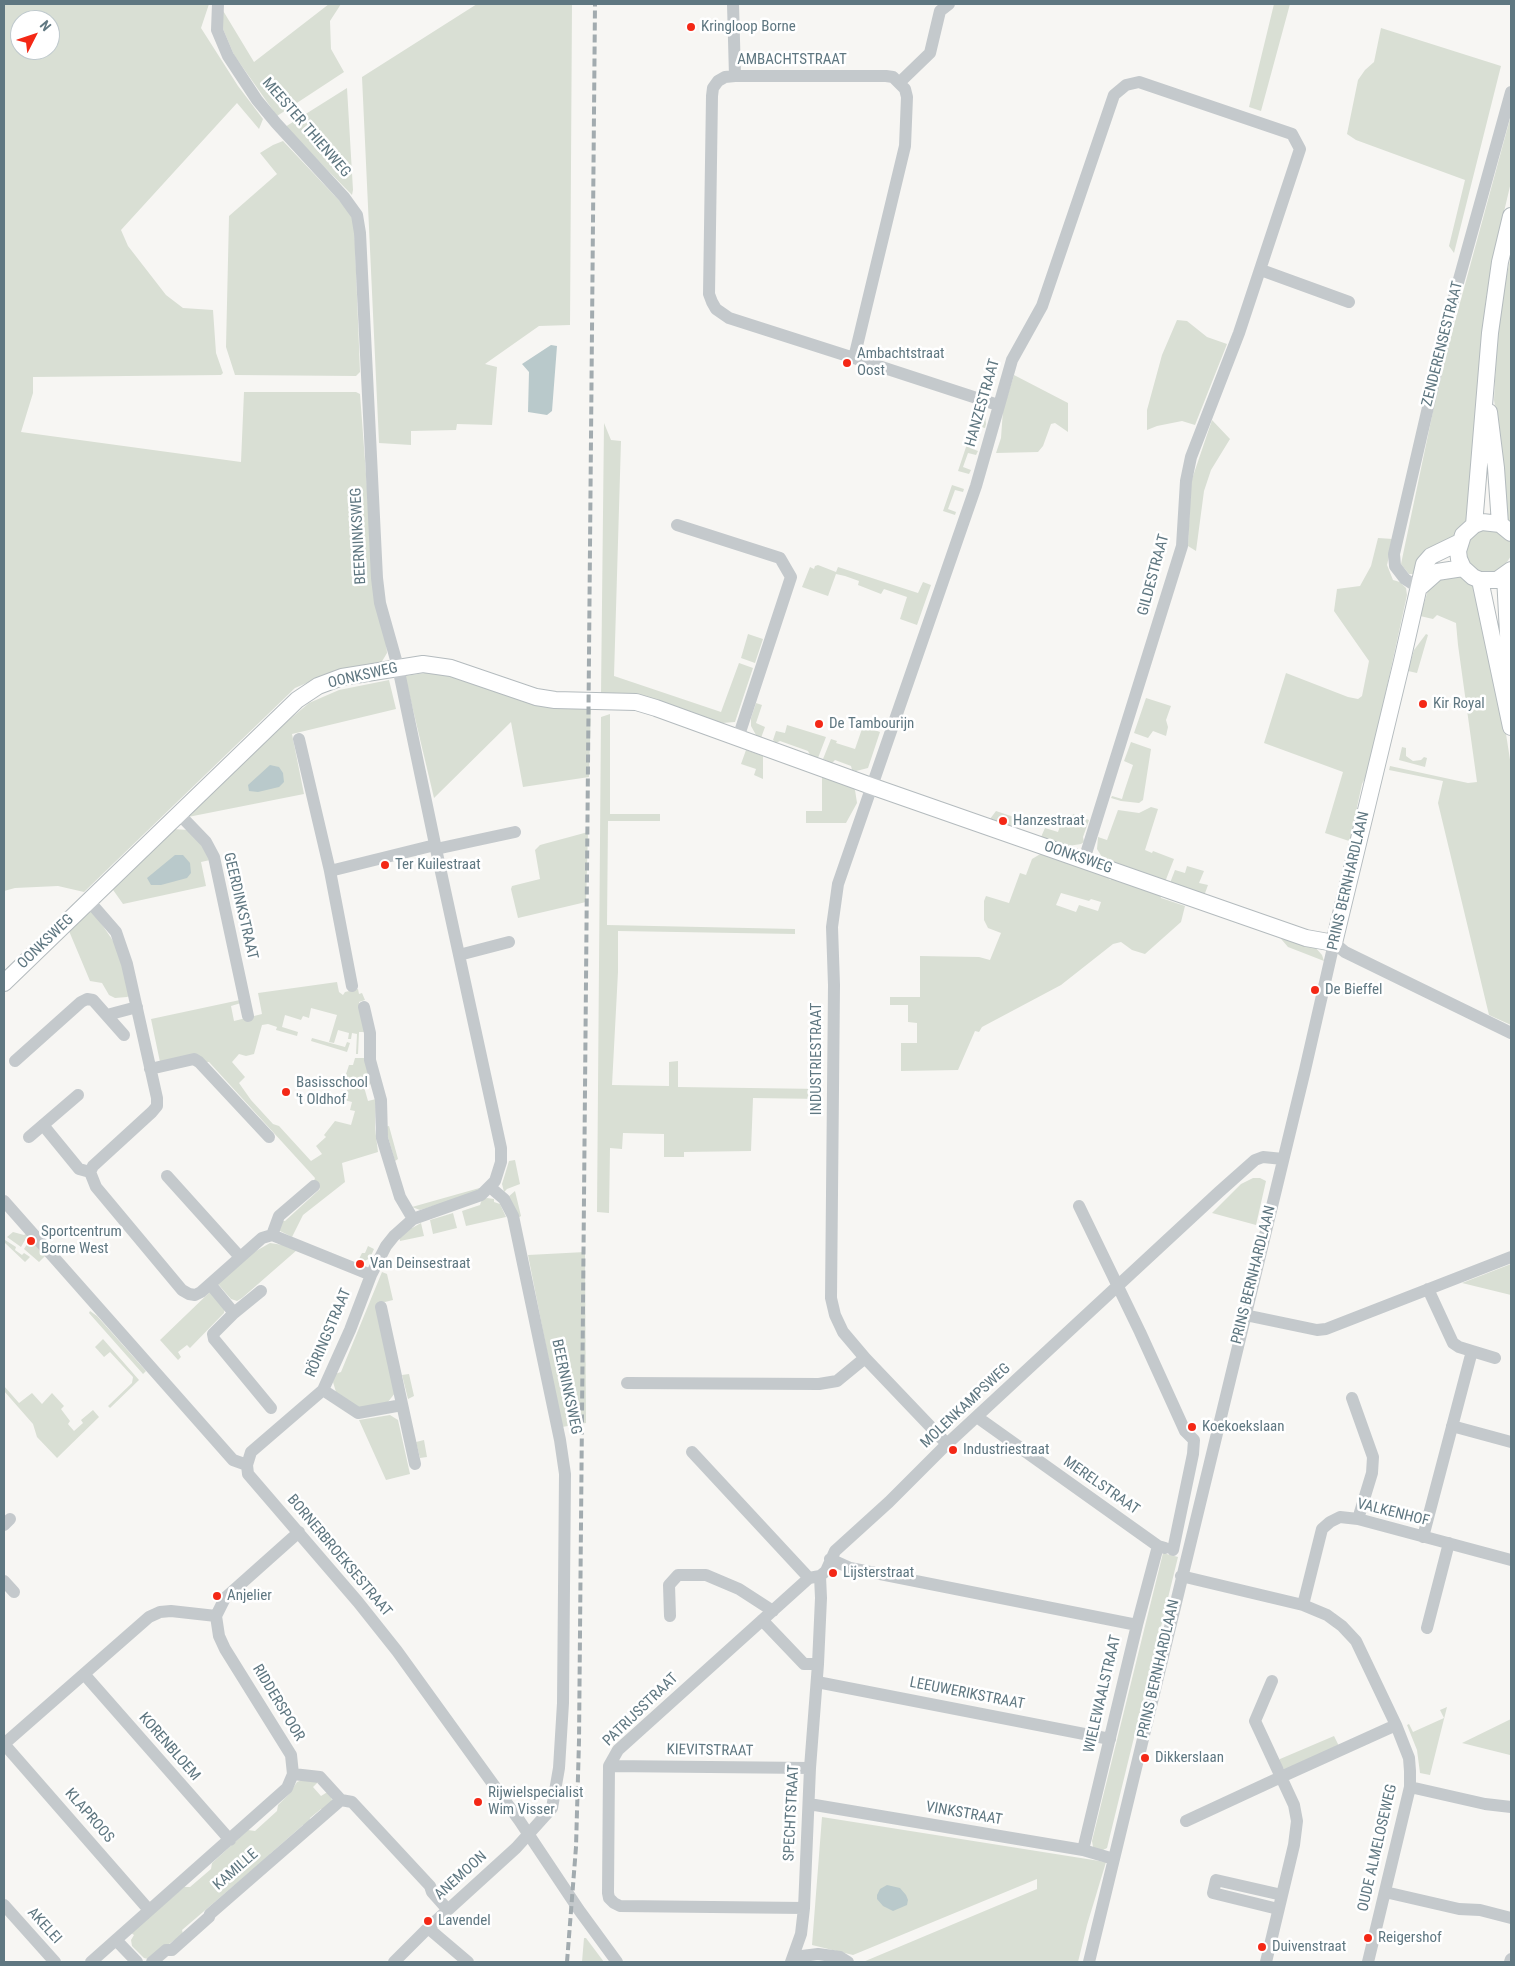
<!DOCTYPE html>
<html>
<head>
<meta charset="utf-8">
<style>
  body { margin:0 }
  #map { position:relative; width:1515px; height:1966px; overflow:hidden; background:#f7f6f3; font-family:"Roboto Condensed",sans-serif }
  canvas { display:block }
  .frame { position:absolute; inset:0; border:5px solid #5f7781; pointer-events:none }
  .north { position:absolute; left:10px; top:10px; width:50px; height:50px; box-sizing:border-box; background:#fff; border:1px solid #bfc9cd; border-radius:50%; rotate:49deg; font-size:14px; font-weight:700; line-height:20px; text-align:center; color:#5f7781 }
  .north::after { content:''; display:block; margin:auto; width:18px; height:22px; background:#f42816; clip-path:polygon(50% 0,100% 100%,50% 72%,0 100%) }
</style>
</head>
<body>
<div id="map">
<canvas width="1515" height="1966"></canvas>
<div class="frame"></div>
<div class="north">N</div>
</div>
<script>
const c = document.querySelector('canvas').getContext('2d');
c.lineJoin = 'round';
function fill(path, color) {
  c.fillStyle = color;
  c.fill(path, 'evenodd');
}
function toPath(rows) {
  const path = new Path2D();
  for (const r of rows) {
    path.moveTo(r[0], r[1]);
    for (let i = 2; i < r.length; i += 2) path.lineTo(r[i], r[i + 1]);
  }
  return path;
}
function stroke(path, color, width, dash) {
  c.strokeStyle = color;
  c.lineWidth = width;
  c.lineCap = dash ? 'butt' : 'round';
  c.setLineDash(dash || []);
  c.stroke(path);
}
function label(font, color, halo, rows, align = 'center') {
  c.font = font + ' "Roboto Condensed",sans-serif';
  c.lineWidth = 5;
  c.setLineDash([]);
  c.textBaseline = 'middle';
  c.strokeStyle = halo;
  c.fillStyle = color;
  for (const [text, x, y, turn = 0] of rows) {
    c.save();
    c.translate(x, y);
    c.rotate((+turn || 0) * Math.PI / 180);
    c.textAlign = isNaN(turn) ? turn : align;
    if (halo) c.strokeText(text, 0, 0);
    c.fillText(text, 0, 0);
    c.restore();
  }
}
const green = toPath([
  [4,4,209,4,201,28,238,86,263,119,259,129,237,103,121,230,128,246,166,295,183,308,213,310,216,353,223,373,221,375,33,377,33,393,21,432,241,462,244,392,356,392,360,394,374,581,386,641,387,653,381,663,330,673,295,688,84,892,58,886,15,888,4,891],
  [20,20,50,20,50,50,20,50],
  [329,4,341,4,330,21,331,49,344,72,277,116,234,55,220,22,222,9,254,62],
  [477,4,572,4,570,325,539,326,485,364,497,367,492,425,457,424,456,430,411,431,411,445,379,443,362,77],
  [1274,4,1290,4,1261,111,1249,107],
  [1381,28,1501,66,1454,253,1449,246,1465,180,1356,140,1347,134,1358,80,1365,70,1374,62],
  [347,88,353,190,352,195,285,127],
  [1511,115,1511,182,1491,267,1486,300,1473,511,1456,536,1414,574,1409,574,1401,564,1441,373],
  [283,141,351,213,354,219,360,372,356,376,235,375,226,347,229,216,277,174,260,153,273,145],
  [1511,255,1511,525,1506,518,1503,460,1494,400,1498,316],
  [1177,320,1187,321,1207,337,1227,344,1195,425,1182,421,1157,426,1147,430,1147,410,1162,355],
  [1014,375,1068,403,1068,432,1055,423,1051,424,1043,446,1038,452,996,453,1001,438,1003,410],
  [979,408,985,415,986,424,985,428,976,426,970,448,978,451,976,455,968,453,963,467,971,470,969,474,958,471],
  [1212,420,1230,439,1211,470,1204,491,1196,551,1188,546,1191,482],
  [604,423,611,440,621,441,614,676,721,712,739,663,753,668,735,722,722,723,640,695,601,694],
  [952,485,964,489,963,492,955,490,948,509,956,512,955,515,943,511],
  [1493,527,1510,541,1511,556,1503,568,1497,572,1482,573,1469,564,1465,556,1466,541,1471,534],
  [1378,538,1393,539,1387,565,1393,580,1400,582,1406,588,1407,595,1374,746,1373,763,1362,784,1357,807,1359,821,1357,831,1349,841,1325,833,1343,772,1264,743,1286,673,1348,697,1358,699,1362,696,1369,661,1334,611,1337,589,1360,586,1371,566],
  [818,565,836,572,838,567,918,593,923,582,931,585,917,625,900,619,907,597,884,589,881,594,858,585,859,581,845,576,836,574,828,596,802,587,810,567,814,569,815,566],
  [1451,572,1472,582,1499,689,1511,766,1511,1025,1489,1015,1438,803,1443,781,1389,770,1390,766,1468,783,1477,782,1458,645,1456,623,1437,615,1433,619,1420,616,1430,584],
  [748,634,763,639,755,663,741,658],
  [1426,634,1428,635,1417,673,1408,671,1414,650],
  [438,671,591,706,589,777,523,787,511,722,434,798,405,676],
  [389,680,396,709,292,734,304,794,188,817,277,730,309,703,339,690],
  [1146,698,1171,706,1166,720,1168,727,1166,736,1153,731,1148,738,1134,733],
  [756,703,762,705,756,723,765,727,761,738,756,735,751,726,751,718],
  [610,714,610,814,660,814,660,821,608,821,607,925,795,929,795,934,618,931,618,972,612,1085,669,1086,669,1062,678,1061,678,1087,822,1089,822,1099,753,1098,751,1151,684,1152,684,1157,664,1157,664,1134,623,1133,622,1149,610,1148,609,1213,597,1212,601,717],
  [787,725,826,737,818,758,810,755,808,751,780,741,776,743,773,740,776,731,785,733],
  [863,726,880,732,868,768,856,771,852,770,851,766,835,760,832,763,823,759,831,739,837,741,836,743,855,749],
  [1131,742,1151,749,1143,800,1139,803,1121,801,1111,798,1112,796,1122,799,1124,792,1133,765,1124,761],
  [1402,747,1406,748,1406,756,1413,761,1421,760,1424,757,1427,758,1425,767,1399,760],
  [746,750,763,756,763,779,754,775,756,769,741,764],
  [822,776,852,786,855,790,857,803,846,823,806,823,806,811,822,811],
  [1151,807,1158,809,1145,850,1152,853,1153,851,1174,859,1165,882,1107,860,1102,857,1097,849,1098,837,1107,840,1118,810,1139,813],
  [996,811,1017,818,1015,827,990,819],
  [1073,814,1089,820,1083,837,1084,842,1081,844,1068,846,1041,837,1045,828,1058,832,1063,817,1071,820],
  [172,829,189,830,207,852,210,860,201,862,206,886,123,904,111,887],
  [588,832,586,902,518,918,511,889,512,886,540,879,535,850,540,845],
  [1042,853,1108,877,1110,880,1115,876,1160,892,1161,898,1185,906,1181,922,1145,954,1132,950,1121,942,1113,944,1061,985,982,1027,979,1032,975,1031,958,1070,901,1071,901,1043,917,1043,917,1023,908,1022,908,1005,890,1005,890,997,920,997,920,956,979,957,990,960,1001,933,988,928,984,920,984,901,986,896,1009,903,1020,873,1026,875,1032,859],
  [1061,893,1089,901,1091,899,1101,902,1098,911,1079,905,1076,912,1056,905],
  [1187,866,1204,871,1199,883,1208,885,1204,896,1170,883,1175,870,1185,873],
  [92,910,118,948,133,994,127,997,115,998,109,995,102,983,90,981,69,931],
  [1276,933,1315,947,1322,955,1324,961,1288,947],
  [337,982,339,992,343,995,345,992,358,989,359,994,362,993,365,1000,359,1002,367,1028,367,1032,359,1032,358,1054,356,1054,357,1034,352,1033,351,1039,348,1039,349,1033,338,1030,334,1043,329,1042,337,1015,311,1008,309,1018,303,1016,301,1020,285,1015,282,1027,298,1032,297,1036,276,1030,277,1027,268,1024,262,1025,254,1054,246,1056,239,1054,232,1062,245,1077,239,1083,251,1100,273,1124,279,1126,311,1161,322,1154,316,1146,326,1137,324,1135,335,1121,351,1125,355,1111,350,1110,352,1102,344,1100,350,1082,344,1080,349,1065,353,1065,355,1058,365,1058,371,1084,364,1087,368,1101,376,1099,375,1128,378,1152,342,1163,345,1182,303,1215,292,1237,280,1231,280,1221,285,1221,320,1189,314,1181,315,1178,209,1062,160,1062,151,1019,240,1000,241,1003,231,1006,234,1021,262,1014,258,993],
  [312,1038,345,1047,347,1042,350,1043,347,1052,311,1041],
  [389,1126,398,1159,395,1161,385,1127],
  [515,1160,520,1184,507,1189,504,1192,502,1184,509,1161],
  [1253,1178,1260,1178,1266,1181,1256,1225,1212,1213,1241,1184],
  [483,1187,472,1194,420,1210,412,1207],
  [515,1191,521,1216,518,1218,508,1197],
  [487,1198,494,1199,494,1202,500,1204,506,1217,466,1226,462,1211,480,1205,482,1199],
  [453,1213,457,1228,433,1234,430,1220],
  [421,1223,424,1236,400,1241,399,1235,407,1227,412,1228],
  [13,1232,24,1235,27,1233,28,1235,21,1247,7,1237],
  [5,1240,16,1247,15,1250,22,1255,24,1253,30,1257,25,1262,5,1243,4,1244],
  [29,1241,30,1243,33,1241,46,1255,39,1262,24,1249],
  [270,1243,283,1245,297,1250,242,1298,237,1301,231,1299,218,1284,249,1255],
  [368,1246,374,1249,370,1258,361,1263,358,1261,362,1253,365,1253],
  [585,1252,586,1423,562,1427,528,1255],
  [1511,1264,1511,1295,1462,1283],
  [382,1272,387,1274,393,1300,377,1304,395,1393,388,1402,360,1408,336,1392,333,1382,335,1374,341,1372],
  [213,1289,225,1305,224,1313,190,1348,187,1345,178,1352,181,1357,178,1360,160,1340],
  [90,1311,97,1316,146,1371,143,1374,89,1313],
  [103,1339,139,1380,110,1408,108,1406,132,1383,133,1377,110,1352,104,1357,95,1347],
  [409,1374,414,1396,408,1399,402,1375],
  [4,1386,19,1403,32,1393,42,1404,52,1393,64,1406,61,1409,70,1421,68,1424,74,1431,83,1423,81,1420,93,1410,99,1417,57,1458,37,1437,33,1424,4,1391],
  [390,1415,398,1420,410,1474,386,1480,359,1420],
  [424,1440,427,1457,420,1458,416,1442],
  [1163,1553,1178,1557,1107,1848,1101,1851,1093,1847,1092,1841],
  [1447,1707,1430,1775,1420,1773,1417,1750,1407,1725,1409,1724,1413,1732,1444,1718,1440,1710],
  [1511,1719,1510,1755,1462,1743],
  [1334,1736,1339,1746,1285,1770,1278,1762,1280,1759],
  [302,1780,319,1781,313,1787,321,1796,329,1791,332,1800,327,1810,321,1809,310,1818,309,1825,303,1825,270,1854,269,1860,252,1870,182,1930,183,1934,148,1959,144,1958,132,1946,131,1940,134,1935,131,1933,184,1887,190,1887,211,1869,212,1863,248,1830,255,1831,277,1811,278,1805,289,1794,297,1782],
  [822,1817,1106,1862,1087,1925,1078,1962,863,1962,1037,1889,1037,1879,853,1955,812,1945],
  [584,1938,586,1938,604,1962,582,1962]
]);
const water = toPath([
  [551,345,557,346,552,411,547,415,528,412,529,372,522,364],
  [270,765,279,767,283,773,284,782,279,787,258,792,249,791,248,785],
  [175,855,183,855,190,863,191,873,187,878,161,885,151,885,147,878],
  [887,1885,900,1888,906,1895,908,1900,907,1905,893,1911,883,1906,877,1899,877,1895,880,1889]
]);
const minor = toPath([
  [218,4,217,30,228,56,257,100,276,123,344,197,357,215,360,233,377,578,380,603,398,667,436,849,501,1148,501,1162,495,1181,481,1195,413,1219,394,1236,386,1246,371,1275,350,1330,323,1390,251,1452,247,1465,248,1474,358,1602,397,1651,519,1820,579,1910,617,1962],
  [733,4,735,76],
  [735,76,886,76,893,77,905,89,907,97,905,146,854,358,729,318,716,309,712,302,709,294,712,96,713,88,718,81,725,77,735,76],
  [900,82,930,53,940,11,949,4],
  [1261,270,1349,302],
  [854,358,998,405],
  [677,525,780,558,791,577,738,738],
  [1419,588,1405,579,1395,566,1394,554,1451,308,1511,92],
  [299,739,330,871,352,986],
  [179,814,206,842,214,857,248,1016],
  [436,849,515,832],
  [330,871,435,845],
  [89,901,116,932,127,964,157,1098,157,1106,152,1112,93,1166,90,1172,96,1187,182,1290,189,1294,195,1295,201,1292,262,1238,272,1235,371,1275],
  [459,955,509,942],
  [364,1007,370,1033,370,1060,381,1100,382,1138,400,1197,413,1219],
  [107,1015,137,1007],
  [15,1061,81,1002,87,999,93,1000,124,1035],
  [150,1069,194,1059,199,1062,269,1137],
  [43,1125,79,1169,90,1172],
  [29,1137,78,1095],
  [167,1176,240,1257],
  [4,1201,233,1460,247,1465],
  [1079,1206,1140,1332,1185,1431,1194,1440,1193,1454,1173,1550],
  [272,1235,279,1216,314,1186],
  [210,1284,234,1313],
  [1428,1289,1453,1343,1459,1347,1472,1351],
  [261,1291,234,1313,213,1334,214,1339,271,1408],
  [381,1307,415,1464],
  [1245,1315,1317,1330,1326,1329,1511,1257],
  [627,1383,819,1384,837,1381,865,1358],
  [323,1390,358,1413,402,1405],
  [1352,1398,1373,1457,1372,1473,1358,1519],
  [977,1417,1158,1546,1165,1548],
  [1452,1426,1511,1442],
  [947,1444,865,1358,843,1332,835,1315,831,1298,834,985,832,927,838,884,976,486,1012,360,1042,306,1114,95,1126,85,1139,82,1292,134,1300,149,1239,333,1191,457,1186,481,1182,546,1084,860],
  [692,1452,809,1578],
  [4,1525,10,1519],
  [1423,1537,1472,1351,1495,1358],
  [830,1559,850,1568,1137,1625],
  [1181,1576,1303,1605,1327,1615,1342,1626,1356,1641,1396,1725,1409,1758,1410,1771,1410,1787,1368,1962],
  [809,1578,820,1576,826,1571,835,1551,889,1502,947,1444,1219,1192,1255,1160,1263,1157,1283,1159],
  [4,1581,14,1592],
  [1303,1605,1322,1529,1330,1522,1340,1517,1358,1519,1511,1560],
  [670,1616,669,1585,678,1575,706,1575,739,1589,773,1611],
  [762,1620,804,1664,818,1664],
  [1427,1628,1449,1543],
  [84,1674,230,1840],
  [817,1682,1110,1739],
  [4,1744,149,1617,160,1612,171,1611,216,1616],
  [4,1744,149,1910],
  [609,1766,810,1768],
  [293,1774,320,1777,341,1800,352,1802,430,1886,432,1892,448,1910],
  [1410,1787,1485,1804,1511,1807],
  [809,1804,1083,1850,1114,1859],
  [1186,1821,1281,1777,1255,1721,1272,1681],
  [1083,1850,1137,1625,1158,1546],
  [1385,1892,1459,1909,1480,1910,1511,1918],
  [4,1905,55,1962],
  [804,1908,620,1906,614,1903,609,1898,608,1893,609,1766,618,1750,809,1578],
  [1278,1909,1213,1893,1216,1880,1282,1895],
  [428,1928,468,1962],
  [116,1940,137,1962],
  [794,1957,818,1954,840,1957,848,1962],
  [91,1962,287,1788,293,1774,291,1755,225,1649,219,1636,216,1616,225,1598,299,1532],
  [152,1962,166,1950,172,1950,209,1917,210,1914,341,1800],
  [394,1962,428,1928,516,1848,552,1808,559,1768,563,1703,565,1474,560,1440,513,1216,504,1199,490,1187],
  [791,1962,801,1934,804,1908,810,1768,818,1664,821,1598,820,1576],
  [1089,1962,1305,1070,1334,943,1345,952,1511,1033],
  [1266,1962,1294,1845,1297,1821,1294,1805,1281,1777,1396,1725],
  [1510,1962,1511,1959]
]);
const major = toPath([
  [1489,412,1496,468,1500,524],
  [1474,525,1490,333,1500,262,1511,216],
  [1511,533,1500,524,1482,522,1474,525,1463,535,1458,551,1459,559,1463,568,1473,577,1480,580,1497,580,1511,570],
  [1505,576,1511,691],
  [1480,580,1511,727],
  [1419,588,1437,572,1463,568],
  [4,983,297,700,318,686,342,677,423,664,451,668,536,697,555,700,636,702,656,708,871,786,1240,915,1306,938,1334,943,1402,661,1424,564,1431,556,1460,542]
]);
const rail = toPath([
  [567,1962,576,1847,579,1741,595,4]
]);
const markers = [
  [691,27,5,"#f42816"],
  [847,363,5,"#f42816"],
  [1423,704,5,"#f42816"],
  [819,724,5,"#f42816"],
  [1003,821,5,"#f42816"],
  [385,865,5,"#f42816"],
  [1315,990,5,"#f42816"],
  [286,1092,5,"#f42816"],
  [31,1241,5,"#f42816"],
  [360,1264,5,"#f42816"],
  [1192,1427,5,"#f42816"],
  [953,1450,5,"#f42816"],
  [833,1573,5,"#f42816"],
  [217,1596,5,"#f42816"],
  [1145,1758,5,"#f42816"],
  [478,1802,5,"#f42816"],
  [428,1921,5,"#f42816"],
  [1368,1938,5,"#f42816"],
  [1262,1947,5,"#f42816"]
];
const poiNames = [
  ["Kringloop Borne",701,27],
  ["Ambachtstraat",857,354],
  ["Oost",857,371],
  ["Kir Royal",1433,704],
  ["De Tambourijn",829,724],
  ["Hanzestraat",1013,821],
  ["Ter Kuilestraat",395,865],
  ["De Bieffel",1325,990],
  ["Basisschool",296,1083],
  ["'t Oldhof",296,1100],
  ["Sportcentrum",41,1232],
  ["Borne West",41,1249],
  ["Van Deinsestraat",370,1264],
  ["Koekoekslaan",1202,1427],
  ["Industriestraat",963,1450],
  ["Lijsterstraat",843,1573],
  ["Anjelier",227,1596],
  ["Dikkerslaan",1155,1758],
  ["Rijwielspecialist",488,1793],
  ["Wim Visser",488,1810],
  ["Lavendel",438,1921],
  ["Reigershof",1378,1938],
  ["Duivenstraat",1272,1947]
];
const streetNames = [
  ["AMBACHTSTRAAT",792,60],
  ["MEESTER THIENWEG",306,128,49],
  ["ZENDERENSESTRAAT",1443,344,-76],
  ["HANZESTRAAT",983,403,-74],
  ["BEERNINKSWEG",359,536,-93],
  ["GILDESTRAAT",1154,575,-75],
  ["OONKSWEG",363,676,-13],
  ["OONKSWEG",1078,858,19],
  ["PRINS BERNHARDLAAN",1349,881,-77],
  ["GEERDINKSTRAAT",240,906,77],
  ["OONKSWEG",46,942,-44],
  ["INDUSTRIESTRAAT",817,1059,-90],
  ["PRINS BERNHARDLAAN",1254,1275,-76],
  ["RÖRINGSTRAAT",329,1333,-67],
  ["BEERNINKSWEG",566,1387,78],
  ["MOLENKAMPSWEG",966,1406,-43],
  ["MERELSTRAAT",1101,1486,35],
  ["VALKENHOF",1393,1513,14],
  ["BORNERBROEKSESTRAAT",339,1556,50],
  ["PRINS BERNHARDLAAN",1159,1669,-77],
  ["LEEUWERIKSTRAAT",967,1694,11],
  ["WIELEWAALSTRAAT",1103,1694,-77],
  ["RIDDERSPOOR",278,1703,59],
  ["PATRIJSSTRAAT",641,1710,-44],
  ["KORENBLOEM",169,1747,49],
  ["KIEVITSTRAAT",710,1751,1],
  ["SPECHTSTRAAT",792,1813,-87],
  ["VINKSTRAAT",964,1814,10],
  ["KLAPROOS",89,1816,49],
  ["OUDE ALMELOSEWEG",1378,1848,-77],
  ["KAMILLE",236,1870,-41],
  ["ANEMOON",461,1876,-42],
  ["AKELEI",44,1926,48]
];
fill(green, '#d9dfd4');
fill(water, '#b9c9cb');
stroke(major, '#b4bbbe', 18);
stroke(minor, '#c4c9cc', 12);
stroke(major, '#fff', 16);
stroke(rail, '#a2abaf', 4, [8, 4]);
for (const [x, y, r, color] of markers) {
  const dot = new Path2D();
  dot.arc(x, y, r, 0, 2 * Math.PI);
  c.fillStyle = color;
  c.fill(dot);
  stroke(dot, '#fff', 2);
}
label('15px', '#5f7781', '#fff', poiNames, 'left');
label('15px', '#5f7781', '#fff', streetNames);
</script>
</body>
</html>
